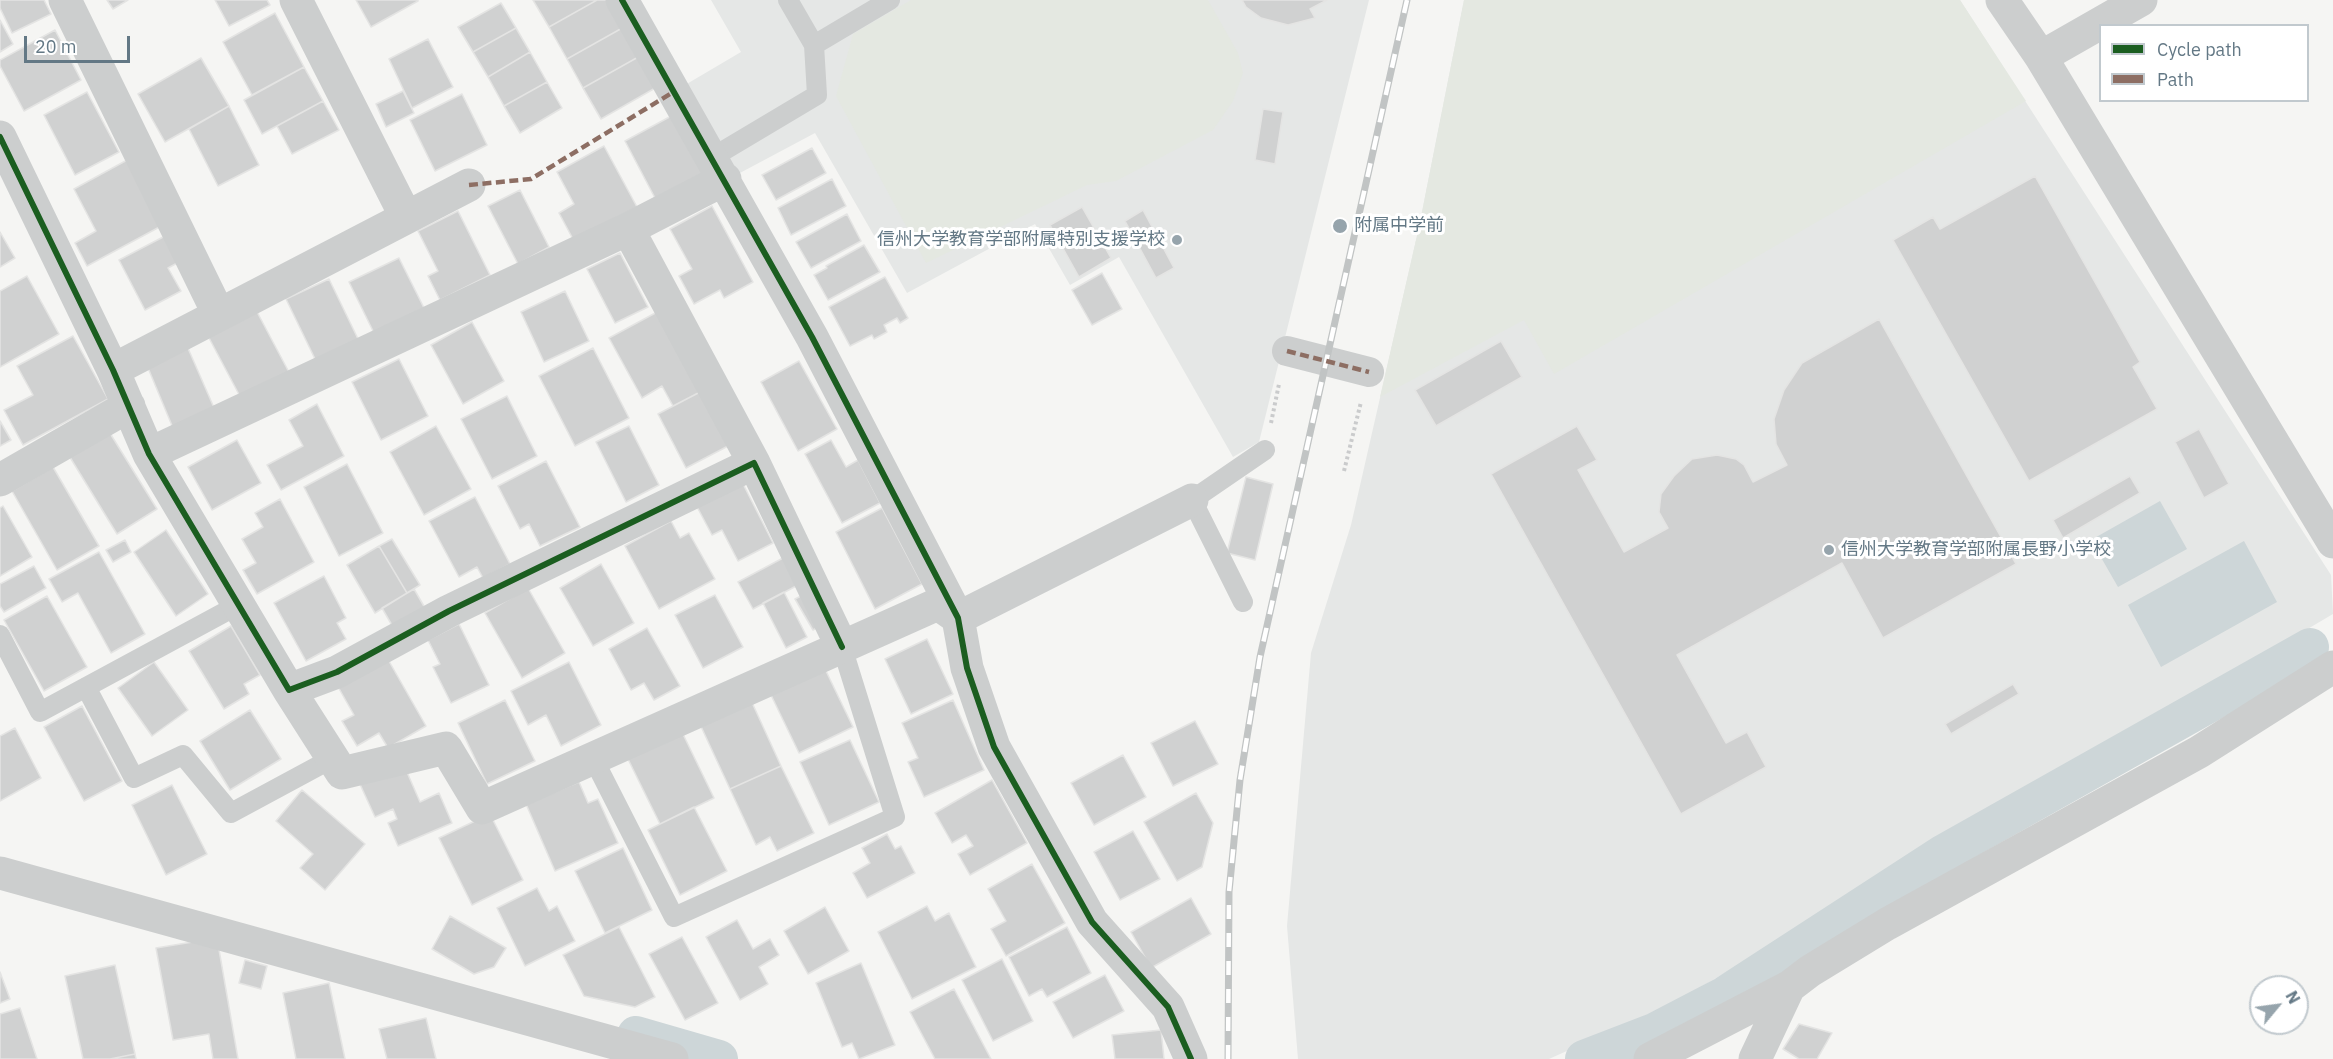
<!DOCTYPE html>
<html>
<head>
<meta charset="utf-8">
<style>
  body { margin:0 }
  #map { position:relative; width:2333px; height:1059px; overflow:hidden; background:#f5f5f3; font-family:"IBM Plex Sans",sans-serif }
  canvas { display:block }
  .legend { position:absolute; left:2099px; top:24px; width:210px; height:78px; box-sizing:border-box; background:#fff; border:2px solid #c1c9ce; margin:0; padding:8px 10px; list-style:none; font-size:18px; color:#637885 }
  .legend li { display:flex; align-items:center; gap:12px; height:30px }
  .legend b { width:30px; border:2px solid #c1c9ce }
  .north { position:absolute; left:2249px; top:975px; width:60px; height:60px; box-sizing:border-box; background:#fff; border:2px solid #c1c9ce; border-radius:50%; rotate:61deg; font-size:16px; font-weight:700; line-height:24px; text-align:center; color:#637885 }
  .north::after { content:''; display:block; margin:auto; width:21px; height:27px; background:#96a4ac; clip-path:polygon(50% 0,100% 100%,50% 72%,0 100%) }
  .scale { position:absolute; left:24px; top:36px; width:106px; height:27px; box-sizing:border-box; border:3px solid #637885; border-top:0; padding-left:8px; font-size:18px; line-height:21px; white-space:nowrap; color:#637885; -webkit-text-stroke:4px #fff; paint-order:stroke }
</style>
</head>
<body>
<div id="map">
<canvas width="2333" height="1059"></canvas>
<ul class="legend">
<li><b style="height:8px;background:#1b5e20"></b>Cycle path</li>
<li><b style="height:8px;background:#8d6e63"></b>Path</li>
</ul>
<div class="north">N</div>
<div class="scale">20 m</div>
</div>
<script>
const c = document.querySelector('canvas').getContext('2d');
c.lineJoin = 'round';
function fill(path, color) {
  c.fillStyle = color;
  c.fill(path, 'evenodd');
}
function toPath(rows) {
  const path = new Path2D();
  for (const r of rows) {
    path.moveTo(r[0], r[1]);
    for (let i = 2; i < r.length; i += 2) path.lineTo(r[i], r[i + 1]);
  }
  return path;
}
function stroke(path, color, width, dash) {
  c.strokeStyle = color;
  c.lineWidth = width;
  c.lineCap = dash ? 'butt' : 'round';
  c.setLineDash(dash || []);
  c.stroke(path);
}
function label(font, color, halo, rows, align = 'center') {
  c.font = font + ' "IBM Plex Sans","Noto Sans JP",sans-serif';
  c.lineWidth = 6;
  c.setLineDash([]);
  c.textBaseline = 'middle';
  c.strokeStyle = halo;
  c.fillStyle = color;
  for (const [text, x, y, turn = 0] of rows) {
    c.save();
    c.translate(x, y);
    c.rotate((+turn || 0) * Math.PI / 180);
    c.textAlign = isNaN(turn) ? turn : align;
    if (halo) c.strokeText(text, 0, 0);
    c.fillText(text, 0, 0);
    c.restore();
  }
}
const built = toPath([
  [711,0,1369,0,1259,442,1233,457,1119,257,1070,285,1035,224,907,293,815,133,738,174,685,85,741,52],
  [1464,0,1960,0,2331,575,2333,614,1706,984,1664,1007,1549,1059,1298,1059,1287,926,1311,653,1351,525,1419,227]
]);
const green = toPath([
  [911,0,1208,0,1238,53,1243,73,1233,101,1213,130,1116,181,1087,185,926,263,836,96,853,34],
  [1464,0,1960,0,2026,101,1554,374,1524,320,1380,397,1419,227]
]);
const water = toPath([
  [2160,501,2187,549,2118,587,2091,540],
  [2244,541,2277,602,2161,667,2128,605]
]);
const canal = toPath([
  [636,1035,719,1059],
  [1584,1059,1654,1032,1725,995,1944,853,2310,647]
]);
const building = toPath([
  [0,0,44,0,51,14,12,33,0,8,0,0],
  [107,0,128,0,113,9,107,0],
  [215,0,267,0,270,5,229,26,215,0],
  [356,0,418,0,418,1,371,27,356,0],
  [533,0,597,0,549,27,533,0],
  [597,0,609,0,624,27,567,59,549,27,597,0],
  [1242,0,1327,0,1310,9,1315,18,1288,25,1261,18,1246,7,1242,0],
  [501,3,516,28,473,52,458,27,501,3],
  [275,13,304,67,252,95,223,42,275,13],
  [0,20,13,44,0,52,0,20],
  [624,27,640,56,583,88,567,59,624,27],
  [516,28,530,52,488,77,473,52,516,28],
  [55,30,81,80,24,111,0,66,0,60,55,30],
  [428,39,453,87,412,108,389,59,428,39],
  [530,52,547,82,504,106,488,77,530,52],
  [640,56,657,87,601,119,583,88,640,56],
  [201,58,229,106,165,142,138,94,201,58],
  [304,67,323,101,262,134,244,100,304,67],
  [547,82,562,108,520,133,504,106,547,82],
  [403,91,414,113,386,127,376,104,403,91],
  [87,92,119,152,75,175,44,115,87,92],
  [462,94,487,145,435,171,410,120,462,94],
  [323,101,339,130,292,154,277,126,323,101],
  [229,106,259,165,218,186,189,129,229,106],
  [1263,109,1283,112,1275,164,1255,160,1263,109],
  [675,114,706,172,655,198,625,141,675,114],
  [604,146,637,207,574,241,559,213,574,204,557,172,604,146],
  [812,148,826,173,776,200,762,175,812,148],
  [129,159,165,224,87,266,75,243,96,231,74,189,129,159],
  [2035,176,2140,362,2133,367,2157,409,2029,481,1893,240,1933,217,1940,229,2035,176],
  [832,179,846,206,791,235,778,208,832,179],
  [520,190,549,247,518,264,488,206,520,190],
  [712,206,753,282,724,298,720,290,694,304,679,276,692,269,670,229,712,206],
  [1082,207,1111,258,1079,277,1050,225,1082,207],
  [1143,210,1174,268,1156,278,1125,221,1143,210],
  [458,211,490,275,440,300,428,276,438,271,418,231,458,211],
  [847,214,861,241,811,268,796,242,847,214],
  [0,232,15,258,0,267,0,232],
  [165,236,179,262,168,268,181,291,145,310,119,260,165,236],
  [864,245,880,272,828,300,814,275,827,268,826,266,864,245],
  [620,253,648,307,615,323,587,269,620,253],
  [399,258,424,308,374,333,349,282,399,258],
  [1102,273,1122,309,1092,325,1072,290,1102,273],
  [27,276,59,334,0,367,0,291,27,276],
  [885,277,908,318,900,323,897,318,884,325,887,332,874,339,872,335,850,346,829,307,885,277],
  [329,279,360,343,317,363,286,299,329,279],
  [565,291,589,341,544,362,521,312,565,291],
  [256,310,291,376,243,402,208,336,256,310],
  [659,311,702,391,673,406,662,386,642,398,609,338,659,311],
  [1879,319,2016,564,1883,638,1842,563,1677,655,1726,743,1747,732,1766,767,1681,814,1491,474,1577,426,1597,460,1578,470,1624,552,1668,528,1659,512,1661,494,1674,476,1692,459,1717,455,1736,459,1744,465,1753,482,1787,465,1776,444,1774,419,1784,390,1802,363,1879,319],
  [472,322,504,381,463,404,431,345,472,322],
  [73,336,108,399,23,445,4,410,33,395,17,366,73,336],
  [1501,341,1522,377,1436,426,1415,390,1501,341],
  [187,346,215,410,173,428,146,363,187,346],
  [593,348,629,418,575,446,539,376,593,348],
  [399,359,428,416,381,440,352,382,399,359],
  [799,361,837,429,798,451,761,382,799,361],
  [702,391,730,445,686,468,658,414,702,391],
  [507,396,537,456,492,479,461,419,507,396],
  [317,404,344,456,281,490,267,465,303,446,289,420,317,404],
  [0,421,11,440,0,446,0,421],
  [436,426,471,489,424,515,390,452,436,426],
  [629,426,659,485,626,502,596,442,629,426],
  [2199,429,2229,484,2204,498,2175,442,2199,429],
  [108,430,157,509,117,534,68,454,108,430],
  [237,440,261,483,212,510,188,467,237,440],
  [831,440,846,467,858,460,880,503,842,523,805,454,831,440],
  [546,461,580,527,540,546,529,524,520,529,498,486,546,461],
  [347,464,383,533,339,556,304,487,347,464],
  [53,467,99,546,57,570,12,491,53,467],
  [2130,476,2140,493,2063,538,2053,520,2130,476],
  [1246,477,1273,484,1255,560,1227,553,1246,477],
  [741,480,773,543,738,561,722,530,712,535,695,503,741,480],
  [475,497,510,564,483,578,477,567,459,577,429,521,475,497],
  [280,499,314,562,257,594,243,570,256,563,242,539,263,527,255,513,280,499],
  [3,506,32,557,0,576,0,508,3,506],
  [882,508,922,584,875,609,836,532,882,508],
  [671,521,680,538,689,533,715,579,659,609,625,546,671,521],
  [166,530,208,594,176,616,134,552,166,530],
  [392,539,420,585,407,593,379,546,392,539],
  [125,540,131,552,113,562,106,550,125,540],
  [379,546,407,593,375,613,347,565,379,546],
  [99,552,145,634,111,653,78,593,62,602,49,579,99,552],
  [783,558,798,585,753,609,738,582,783,558],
  [601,564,634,623,593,646,560,588,601,564],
  [34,566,46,588,4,612,0,606,0,584,34,566],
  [324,576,346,618,337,623,346,639,306,661,274,603,324,576],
  [528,588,565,653,522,678,485,613,528,588],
  [414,589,425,608,393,627,382,608,414,589],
  [784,592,807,637,786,648,763,603,784,592],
  [807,593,824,624,813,630,795,599,807,593],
  [715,595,743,647,703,668,675,615,715,595],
  [47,596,87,667,44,691,4,620,47,596],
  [459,624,489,685,451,703,433,667,440,664,428,640,459,624],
  [231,626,260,675,244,684,249,694,224,709,189,651,231,626],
  [647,628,680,686,654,700,644,683,631,690,609,649,647,628],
  [927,639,953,694,911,714,885,659,927,639],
  [386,656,426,726,388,748,379,733,357,746,342,721,354,715,337,685,386,656],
  [154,662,188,710,152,736,118,688,154,662],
  [569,662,601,725,561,746,546,715,528,725,511,691,569,662],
  [825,669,853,727,799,753,771,695,825,669],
  [2013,684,2019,694,1951,734,1945,724,2013,684],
  [749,696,781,766,730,789,698,720,749,696],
  [505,700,535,761,487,784,458,723,505,700],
  [953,700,984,770,924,797,908,762,918,758,902,723,953,700],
  [82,706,122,781,84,801,44,727,82,706],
  [250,710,281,759,230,790,200,741,250,710],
  [1195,721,1218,764,1173,786,1151,743,1195,721],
  [15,728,41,778,0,801,0,736,15,728],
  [680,728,714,798,660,824,626,755,680,728],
  [850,740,879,802,829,825,800,762,850,740],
  [1123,755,1146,797,1094,825,1071,783,1123,755],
  [403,763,420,802,439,793,452,823,398,846,388,823,397,819,393,809,375,817,359,782,403,763],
  [781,766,814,833,777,851,770,837,756,845,730,789,781,766],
  [992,780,1027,843,970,875,958,854,973,846,966,835,952,843,935,813,992,780],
  [579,782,588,803,598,799,618,843,555,871,526,804,579,782],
  [172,785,207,854,166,875,132,805,172,785],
  [302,790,365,844,325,890,300,868,313,854,276,821,302,790],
  [1196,793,1213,823,1202,867,1177,881,1144,822,1196,793],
  [694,807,727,871,680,895,648,830,694,807],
  [490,814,523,880,472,905,439,838,490,814],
  [1133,831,1160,879,1120,900,1094,852,1133,831],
  [887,834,895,849,901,846,915,873,867,898,853,873,870,863,862,848,887,834],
  [623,848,652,910,605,933,575,871,623,848],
  [1032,864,1065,923,1006,956,991,929,1006,921,988,889,1032,864],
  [537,888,549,911,557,906,575,941,525,966,497,908,537,888],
  [1191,898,1211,934,1151,968,1131,932,1191,898],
  [927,906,935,921,949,913,976,967,912,999,878,932,927,906],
  [825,907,849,951,808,974,784,931,825,907],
  [450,916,506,948,494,967,474,974,432,949,450,916],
  [737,920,753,949,770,939,779,955,759,967,768,984,740,1000,706,937,737,920],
  [619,927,655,997,635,1007,584,996,563,955,619,927],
  [1067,927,1091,973,1047,997,1042,989,1029,996,1009,957,1067,927],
  [682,937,718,1003,685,1020,649,954,682,937],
  [217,938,238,1059,213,1059,209,1034,173,1040,156,948,217,938],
  [1002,959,1033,1021,993,1041,962,980,1002,959],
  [245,960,267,966,261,989,239,983,245,960],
  [861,963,895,1045,859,1059,852,1043,842,1047,816,983,861,963],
  [115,965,135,1054,110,1059,83,1059,65,976,115,965],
  [0,972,10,999,0,1003,0,972],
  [1105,975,1124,1011,1073,1038,1053,1002,1105,975],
  [329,983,345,1059,296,1059,283,993,329,983],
  [954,989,991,1059,935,1059,910,1012,954,989],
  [20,1008,37,1059,0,1059,0,1014,20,1008],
  [426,1018,436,1059,387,1059,379,1029,426,1018],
  [1799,1024,1832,1033,1817,1059,1799,1059,1783,1049,1799,1024],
  [1161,1030,1164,1059,1115,1059,1112,1035,1161,1030],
  [135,1054,136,1059,110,1059,135,1054]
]);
const path = toPath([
  [1271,423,1279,384],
  [1344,471,1361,402]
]);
const service = toPath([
  [814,45,890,0],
  [713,157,817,95,814,45,788,0],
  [1243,602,1192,500,1265,450],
  [0,635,40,712,238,605],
  [86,687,134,778,183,755,231,813,333,758],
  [593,758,674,917,895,817,842,647]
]);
const pedestrian = toPath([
  [1287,351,1369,372]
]);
const minor = toPath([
  [65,0,219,315],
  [296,0,406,217],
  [622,0,812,337,958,618,967,668,994,747,1092,922,1168,1007,1191,1059],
  [2002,0,2041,57,2333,542],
  [2041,57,2141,0],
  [0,137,113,370,149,454,289,690,337,672,449,611,754,463,842,647],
  [628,229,754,463],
  [113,370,469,185],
  [149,454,628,229,725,179],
  [0,480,129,406],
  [289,690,342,773,446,748,482,808,938,604,958,618,1192,500],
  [0,873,672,1059],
  [1650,1059,1789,987],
  [1755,1059,1789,987,1810,971,1887,924,2199,752,2333,667]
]);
const rail = toPath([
  [1228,1059,1229,892,1240,780,1260,657,1407,0]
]);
const quiet = toPath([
  [469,185,531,179,675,91],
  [1287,351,1369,372]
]);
const cycleway = toPath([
  [622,0,812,337,958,618,967,668,994,747,1092,922,1168,1007,1191,1059],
  [0,137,113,370,149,454,289,690,337,672,449,611,754,463,842,647]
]);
const markers = [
  [1340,226,8,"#96a4ac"],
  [1177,240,6,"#96a4ac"],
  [1829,550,6,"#96a4ac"]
];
const poiNames = [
  ["附属中学前",1354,226],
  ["信州大学教育学部附属特別支援学校",1165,240,"right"],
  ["信州大学教育学部附属長野小学校",1841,550]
];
fill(built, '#e5e7e6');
fill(green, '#e4e8e1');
fill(water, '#cdd6d8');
stroke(canal, '#cdd6d8', 38);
fill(building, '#d0d1d1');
stroke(building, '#e4e4e3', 1.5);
stroke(path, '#cacbcc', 4, [3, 3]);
stroke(service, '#cccece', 20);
stroke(pedestrian, '#cccece', 30);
stroke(minor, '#cccece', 33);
stroke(rail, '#c1c4c4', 7);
stroke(rail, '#fff', 4.5, [14]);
stroke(quiet, '#8d6e63', 4.5, [9, 4.5]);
stroke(cycleway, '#1b5e20', 6);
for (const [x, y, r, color] of markers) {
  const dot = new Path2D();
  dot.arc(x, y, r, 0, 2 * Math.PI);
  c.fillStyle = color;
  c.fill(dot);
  stroke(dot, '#fff', 2);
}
label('18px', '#637885', '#fff', poiNames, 'left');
</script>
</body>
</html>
